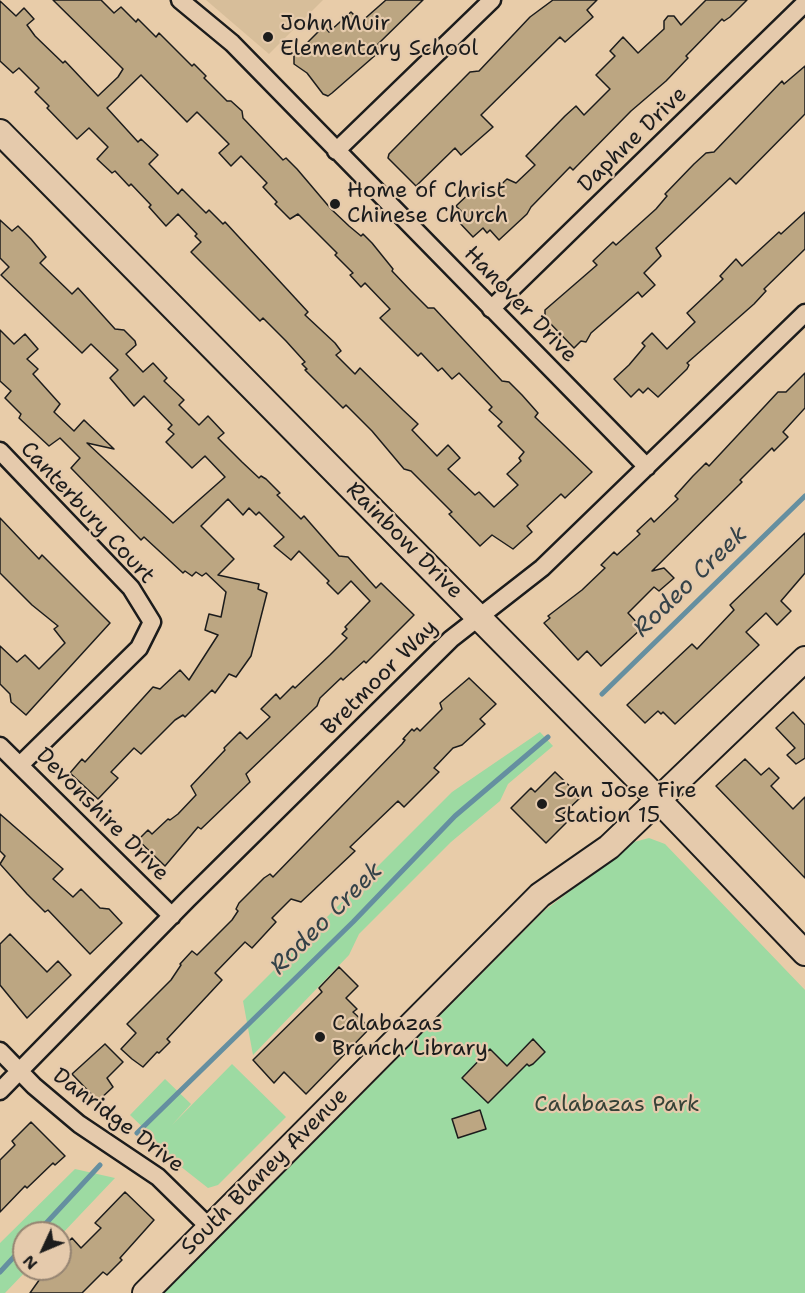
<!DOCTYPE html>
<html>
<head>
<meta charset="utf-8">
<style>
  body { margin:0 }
  #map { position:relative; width:805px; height:1293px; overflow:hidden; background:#e8cca9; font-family:"Shantell Sans",sans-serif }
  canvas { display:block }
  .north { position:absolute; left:12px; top:1221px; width:60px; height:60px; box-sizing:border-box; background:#e5caac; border:2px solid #958472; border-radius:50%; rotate:226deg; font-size:16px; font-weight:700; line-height:24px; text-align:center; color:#1c1c1c }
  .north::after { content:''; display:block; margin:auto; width:21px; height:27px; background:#1c1c1c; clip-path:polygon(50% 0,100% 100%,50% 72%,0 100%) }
</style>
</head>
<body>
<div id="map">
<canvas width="805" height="1293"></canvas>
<div class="north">N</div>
</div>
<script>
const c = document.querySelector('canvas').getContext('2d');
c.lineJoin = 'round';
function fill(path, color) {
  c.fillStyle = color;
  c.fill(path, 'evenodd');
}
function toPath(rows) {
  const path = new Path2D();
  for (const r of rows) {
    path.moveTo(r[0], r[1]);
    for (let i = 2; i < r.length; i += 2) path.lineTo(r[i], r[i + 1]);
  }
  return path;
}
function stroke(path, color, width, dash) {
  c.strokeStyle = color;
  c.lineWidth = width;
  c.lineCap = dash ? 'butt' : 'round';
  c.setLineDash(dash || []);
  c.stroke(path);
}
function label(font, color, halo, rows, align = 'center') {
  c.font = font + ' "Shantell Sans",sans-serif';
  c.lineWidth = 4.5;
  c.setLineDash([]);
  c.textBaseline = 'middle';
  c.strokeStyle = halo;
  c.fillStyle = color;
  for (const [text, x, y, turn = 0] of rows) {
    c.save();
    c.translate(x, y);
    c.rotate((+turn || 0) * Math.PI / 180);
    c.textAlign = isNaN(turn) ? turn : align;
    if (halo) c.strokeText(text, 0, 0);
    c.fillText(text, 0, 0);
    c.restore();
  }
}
const built = toPath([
  [206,0,323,0,269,54]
]);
const green = toPath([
  [540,732,553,746,508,784,500,801,451,842,359,934,349,955,253,1055,243,1001,452,792],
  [649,838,665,844,805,990,805,1293,164,1293,544,911,634,842],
  [232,1064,286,1117,218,1185,208,1188,147,1140,156,1140,130,1115,165,1079,191,1104,172,1125],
  [75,1169,115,1178,60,1236,60,1233,24,1233,24,1269,28,1269,5,1293,0,1293,0,1243]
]);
const stream = toPath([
  [602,694,805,496],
  [137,1133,353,922,455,816,548,737],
  [37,1233,100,1165],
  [0,1272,24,1246]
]);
const building = toPath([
  [53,0,101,0,114,13,121,7,136,22,138,19,156,37,159,33,192,66,194,64,206,76,204,78,227,101,231,101,242,111,243,118,283,160,286,158,297,169,331,209,349,226,361,236,363,234,372,243,393,269,392,271,411,291,428,308,434,308,502,381,509,382,522,395,538,413,535,417,592,472,565,498,561,494,527,526,532,532,513,549,492,535,480,546,449,514,452,512,411,471,404,469,372,431,346,405,343,408,305,370,307,369,302,364,305,362,286,341,263,318,260,321,191,252,201,242,195,236,197,234,178,214,166,226,149,207,151,205,131,184,129,186,115,171,112,173,97,159,108,147,89,128,77,139,47,108,49,106,35,92,39,88,19,68,13,73,0,61,0,1,16,16,24,8,34,19,27,25,35,36,63,63,65,61,98,96,118,77,123,69,53,0],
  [141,75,187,122,197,112,229,144,219,153,231,166,241,156,267,183,263,187,277,202,275,204,290,219,298,214,337,253,335,255,353,273,350,275,361,287,365,283,390,309,380,318,418,356,421,353,438,371,442,368,452,379,459,373,492,407,489,410,502,422,498,426,524,452,519,458,521,461,507,474,518,485,494,507,479,492,475,495,448,469,460,458,448,445,437,456,412,430,418,424,403,410,360,368,355,374,336,355,341,351,335,343,305,315,308,312,225,222,223,224,209,210,206,213,182,189,178,194,149,164,158,155,141,139,138,142,107,108,141,75],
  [386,0,423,0,378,44,380,47,377,50,379,52,332,93,328,96,323,94,307,73,294,64,294,56,324,26,329,32,351,12,361,22,386,0],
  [553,0,597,0,587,10,593,17,565,42,560,37,481,115,493,127,461,155,455,148,416,186,388,158,389,154,470,72,479,71,530,17,553,0],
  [706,0,747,0,730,17,724,21,722,19,686,56,688,58,666,81,631,111,573,170,570,167,531,207,527,214,499,240,490,230,487,233,483,228,473,237,457,220,464,214,456,206,476,187,489,196,507,179,516,183,535,165,526,156,565,116,576,106,584,115,610,89,596,75,615,56,610,51,623,37,638,53,664,29,664,21,668,16,674,16,681,25,706,0],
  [805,66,805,114,736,184,730,178,656,248,661,256,644,273,655,285,642,297,638,292,591,333,586,342,581,341,574,348,545,318,545,310,597,265,593,261,613,242,616,245,656,209,667,196,665,194,694,164,706,153,714,152,782,81,784,84,805,66],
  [805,212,805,249,764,289,766,291,754,304,687,363,689,365,687,369,658,397,648,388,643,393,639,389,631,397,614,379,629,365,645,346,642,343,652,333,667,349,695,322,687,313,723,279,720,276,736,259,742,266,779,232,781,234,805,212],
  [0,220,12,231,18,226,31,239,46,257,40,263,72,294,78,288,115,329,124,330,135,341,136,345,126,354,143,372,153,363,167,378,164,381,184,400,179,405,199,425,208,416,224,433,218,438,242,462,259,478,261,476,266,479,280,493,277,495,301,519,304,516,339,556,348,557,376,588,381,583,414,615,366,663,364,661,343,680,341,678,320,698,317,706,246,774,250,782,201,829,198,827,165,866,138,840,148,830,152,834,168,819,170,820,178,814,196,795,191,786,225,750,224,748,240,732,247,739,270,717,261,709,276,694,280,699,293,686,295,688,330,655,347,638,342,634,347,629,345,627,370,601,351,581,338,594,327,583,329,581,299,551,291,560,274,546,284,537,259,512,256,515,249,508,243,515,228,499,201,526,234,559,218,575,259,584,258,589,267,593,251,656,236,677,229,674,215,693,212,690,185,717,183,715,175,720,141,754,134,748,111,772,118,778,98,799,70,773,82,759,85,762,153,687,160,689,180,670,189,680,218,635,205,630,209,614,221,617,226,592,206,573,202,576,196,572,192,576,185,571,183,573,144,537,141,540,71,468,80,458,60,438,49,446,19,418,21,414,5,398,11,391,0,381,0,330,14,344,25,334,38,349,27,359,38,369,33,374,60,404,54,412,74,431,84,420,114,449,87,443,173,523,225,477,205,456,192,468,166,442,174,434,168,429,172,425,144,396,134,406,110,378,118,370,91,344,82,353,1,275,9,267,0,258,0,220],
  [805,373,805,408,783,432,788,437,774,451,772,448,740,480,742,482,652,571,664,568,674,578,659,591,654,587,628,613,642,628,601,666,587,651,578,660,544,623,550,618,548,616,582,590,605,568,601,565,614,552,617,555,640,534,637,531,651,518,654,522,678,499,675,496,693,476,706,463,709,466,778,392,786,392,805,373],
  [0,518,39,559,42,555,110,623,26,715,11,702,10,694,0,684,0,646,17,662,25,655,39,669,65,643,54,629,58,626,32,605,0,573,0,518],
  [805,533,805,573,781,601,791,611,777,625,766,613,746,632,759,645,675,724,663,712,661,714,658,711,645,723,627,705,692,644,697,649,734,610,730,605,805,533],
  [469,678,496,704,480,719,485,724,462,745,453,748,434,768,439,772,404,807,398,801,350,847,355,851,301,902,291,899,272,918,276,922,252,948,245,942,215,973,222,980,167,1039,170,1042,159,1053,157,1052,143,1067,132,1059,121,1049,136,1033,127,1024,171,980,181,965,180,964,192,951,197,955,232,920,238,911,236,909,239,903,264,878,270,874,273,877,402,744,405,740,403,739,412,729,414,731,417,728,420,731,442,709,440,703,469,678],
  [793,712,805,725,805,758,796,764,787,755,795,748,776,728,793,712],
  [745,759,761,775,769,768,779,778,771,786,793,809,805,797,805,878,716,786,745,759],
  [555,772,581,797,560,817,566,823,546,843,511,808,531,788,535,792,555,772],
  [0,814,63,869,53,879,73,897,81,889,100,908,109,909,122,923,90,954,48,910,45,912,27,894,0,864,5,856,0,851,0,814],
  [10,934,47,972,58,961,71,975,27,1018,0,985,0,944,10,934],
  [339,967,358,986,346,998,357,1009,353,1012,370,1028,306,1094,284,1072,274,1083,253,1060,322,992,319,988,339,967],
  [533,1039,545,1052,533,1064,529,1066,527,1064,488,1103,462,1078,490,1049,507,1066,533,1039],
  [105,1044,123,1062,107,1078,113,1087,98,1101,72,1074,105,1044],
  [480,1110,486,1129,458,1138,452,1119,480,1110],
  [31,1122,65,1156,55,1165,53,1163,27,1188,25,1186,0,1212,0,1160,15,1145,12,1141,31,1122],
  [125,1192,154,1220,120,1258,122,1260,107,1275,103,1272,82,1293,30,1293,47,1269,60,1269,60,1250,72,1238,81,1248,101,1228,95,1223,125,1192]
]);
const street = toPath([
  [180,0,232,43,647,467],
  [336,151,492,0],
  [491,309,805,3],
  [0,451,131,588,152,622,139,648,20,765],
  [0,746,172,916],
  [0,1051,34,1086,79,1124,158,1177,209,1227],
  [0,1091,187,900,451,639,542,568,805,313]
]);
const secondary = toPath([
  [0,132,644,785,805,953],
  [145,1293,540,895,609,847,805,659]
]);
const markers = [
  [268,37,6,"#1c1c1c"],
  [335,204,6,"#1c1c1c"],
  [542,804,6,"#1c1c1c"],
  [320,1037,6,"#1c1c1c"]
];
const poiNames = [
  ["John Muir",280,24],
  ["Elementary School",280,49],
  ["Home of Christ",347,191],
  ["Chinese Church",347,216],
  ["San Jose Fire",554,791],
  ["Station 15",554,816],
  ["Calabazas",332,1024],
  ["Branch Library",332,1049]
];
const streetNames = [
  ["Daphne Drive",633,140,-44],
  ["Hanover Drive",520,305,46],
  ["Canterbury Court",87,513,47],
  ["Rainbow Drive",404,541,45],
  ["Bretmoor Way",380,678,-45],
  ["Devonshire Drive",102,815,45],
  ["Danridge Drive",118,1121,37],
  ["South Blaney Avenue",265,1172,-45]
];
const parkNames = [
  ["Calabazas Park",617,1105]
];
const waterNames = [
  ["Rodeo Creek",691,582,-44],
  ["Rodeo Creek",327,919,-45]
];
fill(built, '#d7be9a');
fill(green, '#9ddaa2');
stroke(stream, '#658fa0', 5);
fill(building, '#bca682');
stroke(building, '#1c1c1c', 1.5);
stroke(street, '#1c1c1c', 21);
stroke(secondary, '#1c1c1c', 28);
stroke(street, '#e5caac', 16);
stroke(secondary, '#e5caac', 24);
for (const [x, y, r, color] of markers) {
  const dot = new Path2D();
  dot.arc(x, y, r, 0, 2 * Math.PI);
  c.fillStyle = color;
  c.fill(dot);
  stroke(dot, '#e5caac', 2);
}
label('22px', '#1c1c1c', '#e5caac', poiNames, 'left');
label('22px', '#1c1c1c', '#e5caac', streetNames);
label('22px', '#364237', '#e5caac', parkNames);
label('italic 24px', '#344248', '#e5caac', waterNames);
</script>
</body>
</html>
